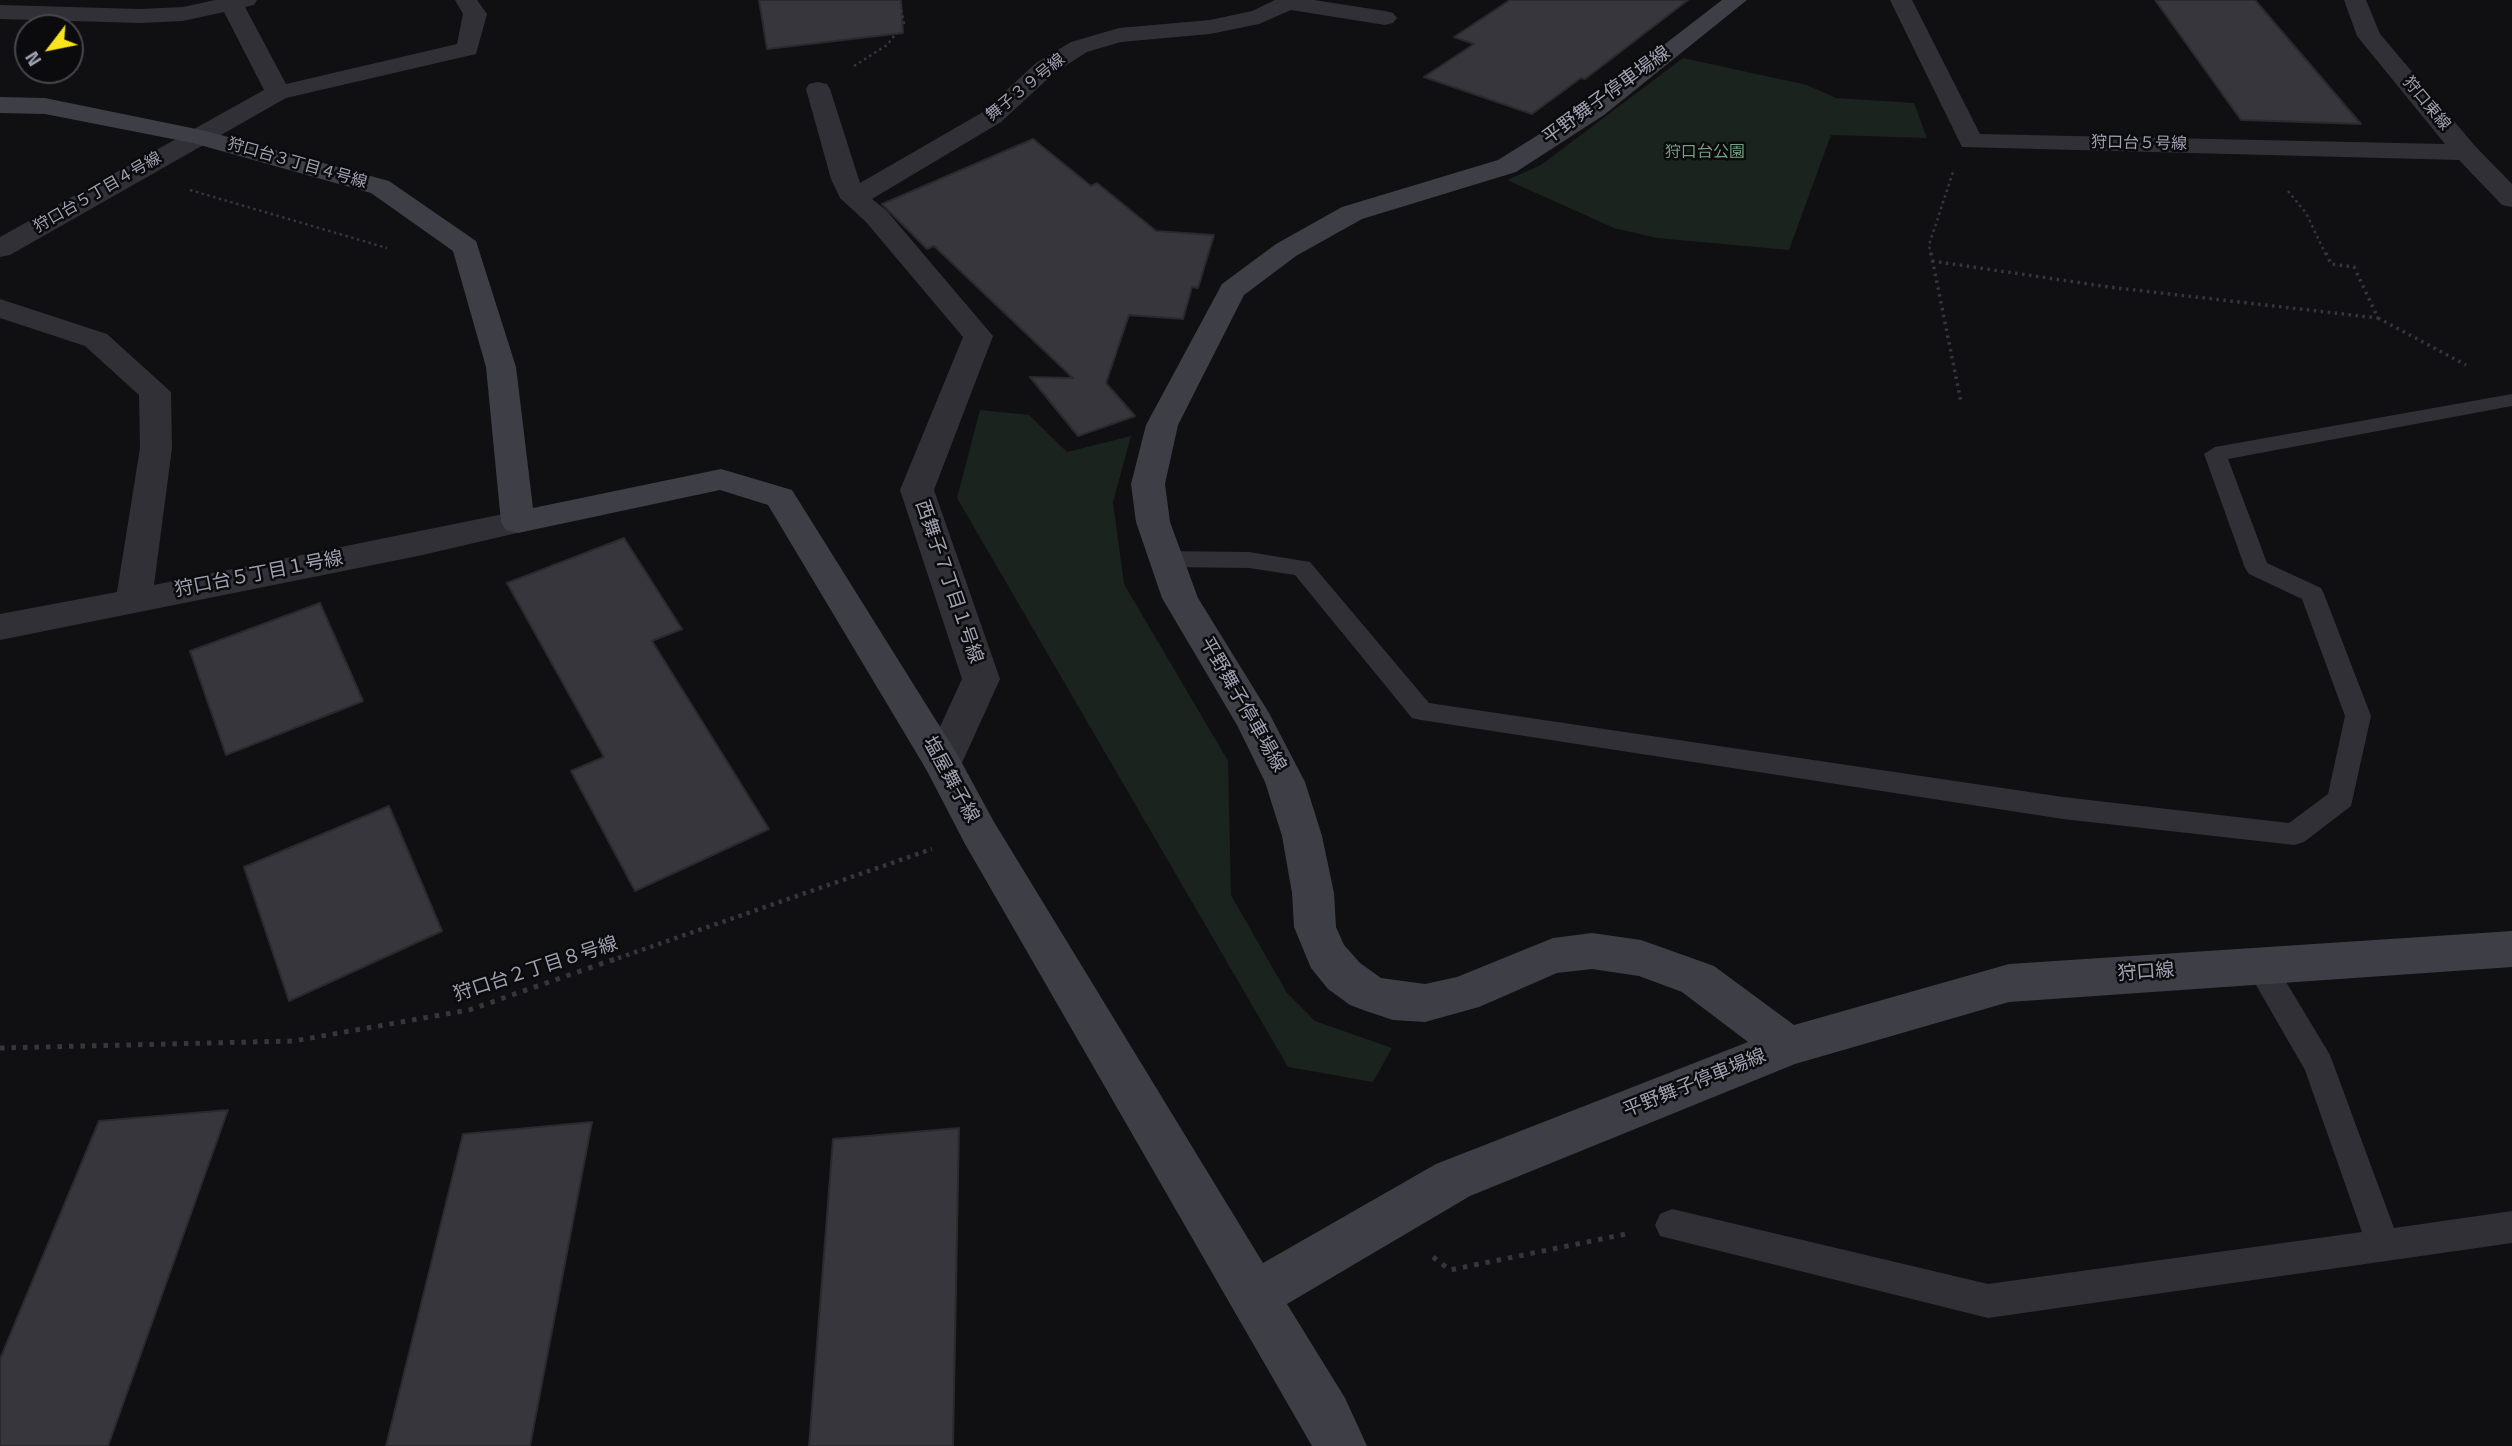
<!DOCTYPE html>
<html>
<head>
<meta charset="utf-8">
<style>
  body { margin:0 }
  #map { position:relative; width:2512px; height:1446px; overflow:hidden; background:#100f11; font-family:"Titillium Web",sans-serif }
  canvas { display:block }
  .north { position:absolute; left:14px; top:14px; width:70px; height:70px; box-sizing:border-box; background:#0b0a0c; border:2px solid #46464e; border-radius:50%; rotate:238deg; font-size:19px; font-weight:700; line-height:28px; text-align:center; color:#9fa1b2 }
  .north::after { content:''; display:block; margin:auto; width:24px; height:32px; background:#fae41e; clip-path:polygon(50% 0,100% 100%,50% 72%,0 100%) }
</style>
</head>
<body>
<div id="map">
<canvas width="2512" height="1446"></canvas>
<div class="north">N</div>
</div>
<script>
const c = document.querySelector('canvas').getContext('2d');
c.lineJoin = 'round';
function fill(path, color) {
  c.fillStyle = color;
  c.fill(path, 'evenodd');
}
function toPath(rows) {
  const path = new Path2D();
  for (const r of rows) {
    path.moveTo(r[0], r[1]);
    for (let i = 2; i < r.length; i += 2) path.lineTo(r[i], r[i + 1]);
  }
  return path;
}
function stroke(path, color, width, dash) {
  c.strokeStyle = color;
  c.lineWidth = width;
  c.lineCap = dash ? 'butt' : 'round';
  c.setLineDash(dash || []);
  c.stroke(path);
}
function label(font, color, halo, rows, align = 'center') {
  c.font = font + ' "Titillium Web","Noto Sans JP",sans-serif';
  c.lineWidth = 5;
  c.setLineDash([]);
  c.textBaseline = 'middle';
  c.strokeStyle = halo;
  c.fillStyle = color;
  for (const [text, x, y, turn = 0] of rows) {
    c.save();
    c.translate(x, y);
    c.rotate((+turn || 0) * Math.PI / 180);
    c.textAlign = isNaN(turn) ? turn : align;
    if (halo) c.strokeText(text, 0, 0);
    c.fillText(text, 0, 0);
    c.restore();
  }
}
const green = toPath([
  [1683,58,1807,85,1836,98,1914,103,1927,138,1831,135,1789,250,1657,238,1614,228,1507,180,1541,165],
  [980,410,1029,415,1067,452,1131,436,1113,502,1124,584,1228,761,1231,895,1287,993,1315,1021,1392,1048,1373,1082,1288,1067,957,498]
]);
const building = toPath([
  [759,0,901,0,903,33,767,49,759,0],
  [1510,0,1688,0,1585,79,1581,78,1532,114,1424,77,1474,44,1454,37,1510,0],
  [2155,0,2255,0,2361,124,2241,120,2155,0],
  [1033,139,1091,186,1097,183,1156,231,1214,235,1198,288,1192,287,1183,319,1129,315,1106,383,1135,416,1078,436,1030,377,1073,378,934,246,927,249,882,204,1033,139],
  [624,538,682,629,652,641,769,829,635,891,571,771,604,757,507,583,624,538],
  [320,603,363,701,226,755,190,651,320,603],
  [389,806,442,931,289,1001,244,867,389,806],
  [228,1110,108,1446,0,1446,0,1359,99,1121,228,1110],
  [592,1122,530,1446,386,1446,463,1134,592,1122],
  [959,1128,953,1446,809,1446,833,1139,959,1128]
]);
const pathFar3 = toPath([
  [854,66,887,45,904,23,899,0],
  [190,190,387,248],
  [2288,191,2306,213,2326,255],
  [1931,255,1929,245,1953,172]
]);
const pathFar2 = toPath([
  [1931,253,1961,402],
  [1932,261,2109,287,2378,318,2354,267,2331,264,2326,253],
  [2378,318,2466,365]
]);
const pathFar1 = toPath([
  [610,961,932,849]
]);
const path = toPath([
  [0,1048,294,1041,469,1010,615,959],
  [1433,1257,1450,1270,1626,1234]
]);
const lane = toPath([
  [2512,394,2512,406,2228,459,2267,563,2321,588,2324,594,2371,716,2351,806,2304,842,2294,845,2063,819,1421,720,1412,718,1295,575,1249,568,1166,567,1158,565,1154,559,1158,553,1166,551,1249,552,1310,562,1429,703,2063,797,2289,823,2328,794,2345,716,2302,599,2249,574,2245,568,2204,454,2215,447,2512,394],
  [2260,954,2271,957,2330,1055,2394,1228,2512,1211,2512,1243,1988,1318,1660,1236,1655,1225,1660,1214,1672,1209,1988,1284,2362,1232,2305,1070,2245,966,2249,957,2260,954]
]);
const street = toPath([
  [215,0,257,0,254,5,245,7,286,84,457,44,463,14,455,0,477,0,487,14,476,54,286,98,10,255,0,257,0,237,264,90,224,12,183,21,140,23,0,19,0,5,140,9,183,7,215,0],
  [1275,0,1314,0,1385,11,1393,13,1397,18,1393,23,1385,25,1291,10,1259,24,1210,34,1121,42,1087,52,1054,73,1001,122,872,199,886,210,993,336,934,490,1000,679,957,774,943,779,929,774,923,764,962,679,900,490,963,337,866,222,840,198,831,179,806,89,809,84,818,82,827,84,830,89,860,183,983,112,1036,63,1071,42,1119,28,1210,20,1252,11,1275,0],
  [1890,0,1912,0,1980,134,2445,144,2357,36,2344,0,2366,0,2380,34,2475,146,2512,184,2512,207,2502,205,2459,160,1962,147,1890,0],
  [0,299,107,334,171,392,172,448,154,585,518,511,530,514,535,522,530,530,418,556,0,640,0,614,117,592,140,448,139,395,85,346,0,318,0,299]
]);
const secondary = toPath([
  [1722,0,1747,0,1604,115,1516,172,1362,219,1296,256,1244,295,1178,425,1165,484,1170,522,1198,598,1269,713,1305,782,1322,836,1334,893,1336,927,1344,945,1360,963,1381,978,1425,984,1457,977,1553,938,1592,933,1641,940,1714,966,1794,1025,2009,964,2512,931,2512,967,2009,1002,1795,1064,1470,1196,1287,1304,1345,1398,1367,1446,1312,1446,965,844,926,769,768,505,720,490,518,533,506,530,501,522,486,367,453,251,371,193,193,143,45,114,0,113,0,97,45,98,206,131,389,181,476,241,516,367,533,508,721,469,792,490,957,754,994,822,1263,1263,1436,1164,1748,1042,1682,992,1639,976,1592,969,1557,973,1479,1007,1425,1022,1393,1020,1366,1011,1350,1005,1328,989,1311,968,1294,927,1292,893,1282,836,1265,782,1237,725,1162,598,1136,522,1131,484,1146,425,1222,284,1276,244,1342,207,1498,160,1586,105,1722,0]
]);
const farStreetnames = [
  ["舞子３９号線",1026,88,-39],
  ["狩口東線",2426,104,50],
  ["狩口台５号線",2139,144,1],
  ["狩口台３丁目４号線",297,164,16],
  ["狩口台５丁目４号線",98,193,-30]
];
const farParknames = [
  ["狩口台公園",1705,153]
];
const streetNames = [
  ["平野舞子停車場線",1607,96,-36],
  ["狩口台５丁目１号線",259,575,-11],
  ["西舞子７丁目１号線",948,582,71],
  ["平野舞子停車場線",1242,705,60],
  ["塩屋舞子線",950,780,61],
  ["狩口台２丁目８号線",536,970,-18],
  ["狩口線",2146,973,-4],
  ["平野舞子停車場線",1695,1084,-22]
];
fill(green, '#1b231e');
fill(building, '#37363c');
stroke(building, '#2a292d', 2);
stroke(pathFar3, '#36363d', 2.5, [2.5, 3.5]);
stroke(pathFar2, '#36363d', 3.5, [2.5, 4.5]);
stroke(pathFar1, '#36363d', 4.5, [3.5, 5]);
stroke(path, '#36363d', 5, [4.5, 7]);
fill(lane, '#313036');
fill(street, '#313036');
fill(secondary, '#3e3e46');
label('16px', '#9fa1b2', '#0b0a0c', farStreetnames);
label('16px', '#759f82', '#0b0a0c', farParknames);
label('19px', '#9fa1b2', '#0b0a0c', streetNames);
</script>
</body>
</html>
